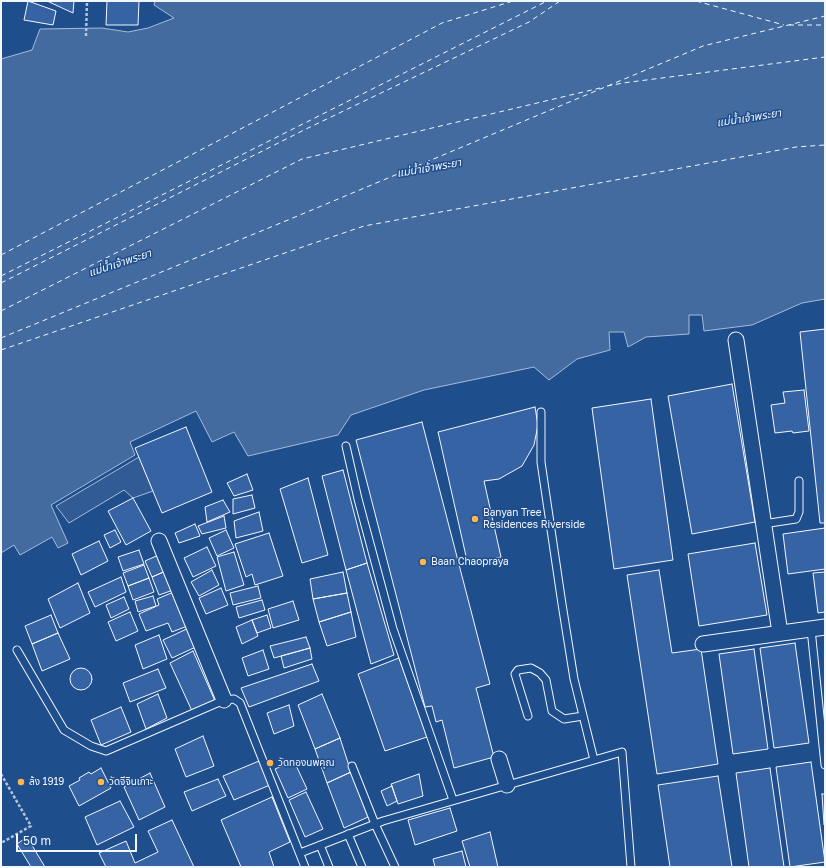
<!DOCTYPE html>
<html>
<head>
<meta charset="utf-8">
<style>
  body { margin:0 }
  #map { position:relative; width:826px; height:868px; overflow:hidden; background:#1f4e8c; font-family:"Golos Text",sans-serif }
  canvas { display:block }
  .frame { position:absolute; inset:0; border:2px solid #f2f6ff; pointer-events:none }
  .scale { position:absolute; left:16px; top:834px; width:121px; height:18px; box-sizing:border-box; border:2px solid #f2f6ff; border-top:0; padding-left:5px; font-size:12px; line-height:14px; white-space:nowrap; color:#f2f6ff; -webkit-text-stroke:3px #1f4e8c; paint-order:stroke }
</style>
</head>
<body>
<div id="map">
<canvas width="826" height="868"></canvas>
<div class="frame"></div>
<div class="scale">50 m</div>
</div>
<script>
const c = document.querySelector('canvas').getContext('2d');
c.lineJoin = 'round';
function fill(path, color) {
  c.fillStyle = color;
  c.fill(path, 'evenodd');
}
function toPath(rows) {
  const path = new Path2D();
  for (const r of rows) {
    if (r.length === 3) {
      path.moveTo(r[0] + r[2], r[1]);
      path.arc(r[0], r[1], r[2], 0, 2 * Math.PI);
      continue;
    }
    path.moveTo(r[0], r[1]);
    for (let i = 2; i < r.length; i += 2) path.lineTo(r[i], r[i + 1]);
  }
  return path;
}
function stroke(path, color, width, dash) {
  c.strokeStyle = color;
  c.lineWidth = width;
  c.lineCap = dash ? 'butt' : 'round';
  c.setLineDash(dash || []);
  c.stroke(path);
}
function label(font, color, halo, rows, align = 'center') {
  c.font = font + ' "Golos Text","Noto Sans Thai",sans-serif';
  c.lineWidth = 3;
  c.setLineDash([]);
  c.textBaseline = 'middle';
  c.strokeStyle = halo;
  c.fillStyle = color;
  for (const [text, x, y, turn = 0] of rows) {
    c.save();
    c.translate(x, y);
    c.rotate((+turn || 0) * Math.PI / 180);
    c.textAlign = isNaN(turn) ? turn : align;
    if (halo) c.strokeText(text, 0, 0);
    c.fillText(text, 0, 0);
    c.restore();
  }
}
const green = toPath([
  [139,457,153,491,133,498,124,490,69,523,56,506,139,457]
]);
const water = toPath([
  [155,1,825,1,825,299,802,303,752,325,704,331,702,315,689,315,689,334,646,337,628,347,624,332,609,332,610,350,577,359,549,380,534,367,424,390,351,415,338,435,248,456,234,432,212,442,196,411,130,442,135,455,51,505,68,543,58,548,52,537,20,555,14,545,1,553,1,59,32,50,40,29,102,28,128,32,148,28,174,18,154,5,155,1]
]);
const ferry = toPath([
  [696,1,784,25],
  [789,25,825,25],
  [607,86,623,83,825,57],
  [1,255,442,23,513,1],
  [1,276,547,1],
  [1,283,306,129,529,22,560,1],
  [1,311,302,159,600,88],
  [1,338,288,220,703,46,825,16],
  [1,350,364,226,796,147,825,145]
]);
const building = toPath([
  [28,1,56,11,53,25,24,20,28,1],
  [47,1,74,1,73,13,47,1],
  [107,1,139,1,138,25,106,25,107,1],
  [825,329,825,523,820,523,800,332,825,329],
  [732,384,755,522,692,534,668,396,732,384],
  [804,390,809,431,793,433,792,431,775,433,771,405,785,403,783,392,804,390],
  [651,399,673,560,614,569,592,408,651,399],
  [535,407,538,425,534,445,522,466,499,479,484,481,501,557,468,565,438,432,535,407],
  [422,422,490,684,476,688,494,757,454,768,442,720,436,722,432,706,425,707,356,440,422,422],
  [186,427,212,492,162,513,135,448,186,427],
  [343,470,367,563,346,570,322,476,343,470],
  [247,474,253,490,234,496,227,483,247,474],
  [308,478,328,555,302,563,280,489,308,478],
  [252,495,255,508,233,514,233,499,252,495],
  [133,498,151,531,126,545,108,511,133,498],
  [223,500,230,512,207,522,205,507,223,500],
  [259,512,263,531,236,538,234,521,259,512],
  [224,516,226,528,202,534,198,526,224,516],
  [195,524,200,536,179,543,175,533,195,524],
  [825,528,825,569,788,574,783,534,825,528],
  [115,530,121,542,110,548,104,535,115,530],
  [226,530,234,548,217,556,209,538,226,530],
  [269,533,283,576,255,585,252,574,246,577,235,544,269,533],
  [99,541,108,561,81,575,72,554,99,541],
  [755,543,767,615,699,626,688,554,755,543],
  [207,547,216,566,193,577,184,558,207,547],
  [139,550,144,564,123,571,118,557,139,550],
  [234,552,244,585,226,591,217,557,234,552],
  [161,554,168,570,152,577,145,561,161,554],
  [367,563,394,655,371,664,346,570,367,563],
  [144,565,149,578,128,586,123,573,144,565],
  [168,570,176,589,159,595,152,577,168,570],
  [212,570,219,585,199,596,191,582,212,570],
  [659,570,672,653,701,649,718,764,657,774,627,575,659,570],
  [343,572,347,593,313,599,310,579,343,572],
  [825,572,825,612,818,613,813,573,825,572],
  [121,577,126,592,95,607,88,592,121,577],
  [149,578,154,592,133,600,128,586,149,578],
  [78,583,90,613,60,628,48,599,78,583],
  [258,586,261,598,233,605,230,593,258,586],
  [221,588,228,605,206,614,199,598,221,588],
  [176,591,190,625,172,632,168,623,146,631,139,614,159,605,157,599,176,591],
  [347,593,351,612,319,622,313,599,347,593],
  [153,596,156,606,138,612,135,601,153,596],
  [124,597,129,609,111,618,106,605,124,597],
  [262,600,265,610,239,618,236,607,262,600],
  [293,601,299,620,273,628,268,609,293,601],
  [130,612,138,631,116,641,108,622,130,612],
  [351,612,356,637,327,646,319,622,351,612],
  [51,615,58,633,32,644,25,626,51,615],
  [267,615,271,628,257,633,252,620,267,615],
  [252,620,258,636,242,644,236,627,252,620],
  [191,627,200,645,172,658,163,640,191,627],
  [58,633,70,659,42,671,32,644,58,633],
  [159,635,167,659,143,669,135,645,159,635],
  [306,637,310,648,274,658,270,646,306,637],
  [795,643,809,743,774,748,760,648,795,643],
  [310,648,312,659,284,668,281,656,310,648],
  [754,649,768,749,733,754,719,654,754,649],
  [263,650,269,669,248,676,242,658,263,650],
  [193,651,215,701,192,711,170,663,193,651],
  [399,658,427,737,385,751,358,674,399,658],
  [312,664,319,681,249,707,241,688,312,664],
  [81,679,11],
  [158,669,166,688,130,702,123,683,158,669],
  [158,694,167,718,146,729,137,704,158,694],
  [322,694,340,738,315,749,298,705,322,694],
  [289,705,294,726,274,734,267,713,289,705],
  [121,707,131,732,101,745,91,720,121,707],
  [203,736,214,766,186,777,175,749,203,736],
  [340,738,351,772,327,783,315,749,340,738],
  [259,761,270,785,234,800,223,776,259,761],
  [294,761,307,789,288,798,275,769,294,761],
  [811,762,825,862,790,867,776,767,811,762],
  [101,768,111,788,79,806,69,786,80,780,79,778,89,772,91,774,101,768],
  [770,768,784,867,749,867,736,773,770,768],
  [351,772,368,817,344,828,327,783,351,772],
  [150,773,165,807,139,820,124,787,150,773],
  [419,774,423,796,398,804,391,784,419,774],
  [718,776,732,867,670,867,658,785,718,776],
  [218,779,226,796,192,811,184,792,218,779],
  [392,786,397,801,387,806,381,791,392,786],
  [306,792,323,829,305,837,289,800,306,792],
  [822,794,825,794,825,825,824,825,822,794],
  [272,797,290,842,269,852,274,867,241,867,221,820,272,797],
  [120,801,134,827,97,845,85,817,120,801],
  [450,808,457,831,415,845,408,820,450,808],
  [172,820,194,867,106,867,99,853,126,841,135,863,158,852,148,831,172,820],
  [490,832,498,867,470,867,462,841,490,832],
  [27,837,45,867,31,867,17,844,27,837],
  [462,851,466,867,435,867,433,859,462,851]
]);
const path = toPath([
  [86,36,87,1],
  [1,774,31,826,1,843]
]);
const lane = toPath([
  [541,412,541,462,562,604,574,679,594,760],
  [346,446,358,499,393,629,453,800],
  [763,524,796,519,799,512,799,481],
  [811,629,825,765],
  [17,650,64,730,91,746,106,751,224,700,234,699,240,703,305,867],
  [528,716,515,674,518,670,531,668,540,673,546,680,552,711,564,719,583,716],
  [352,766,375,824,395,867],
  [348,834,362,867],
  [320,845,329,867],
  [300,853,383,821,622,752,631,867]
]);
const street = toPath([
  [736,340,780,633],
  [159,541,224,700],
  [703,644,825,627],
  [499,759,507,785]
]);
const markers = [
  [475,519,4,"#ffb74d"],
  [423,562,4,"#ffb74d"],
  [270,763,4,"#ffb74d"],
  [21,782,4,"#ffb74d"],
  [101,782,4,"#ffb74d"]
];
const poiNames = [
  ["Banyan Tree",483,513],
  ["Residences Riverside",483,525],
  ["Baan Chaopraya",431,562],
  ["วัดทองนพคุณ",278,763],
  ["ล้ง 1919",29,782],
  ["วัดจีจินเกาะ",109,782]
];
const waterNames = [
  ["แม่น้ำเจ้าพระยา",749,118,-9],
  ["แม่น้ำเจ้าพระยา",429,168,-10],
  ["แม่น้ำเจ้าพระยา",120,263,-18]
];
fill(green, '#305b95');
stroke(green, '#a8bbd7', 1);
fill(water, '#446ba0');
stroke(water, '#a8bbd7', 1);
stroke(ferry, '#f2f6ff', 1, [5, 4]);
fill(building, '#3563a3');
stroke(building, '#f2f6ff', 1);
stroke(lane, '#f2f6ff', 9);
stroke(street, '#f2f6ff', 17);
stroke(path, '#b3c4dc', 2.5, [3, 2]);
stroke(lane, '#1f4e8c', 7);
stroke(street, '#1f4e8c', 15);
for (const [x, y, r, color] of markers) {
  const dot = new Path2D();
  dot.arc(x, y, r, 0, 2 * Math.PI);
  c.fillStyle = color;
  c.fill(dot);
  stroke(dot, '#1f4e8c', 1.5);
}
label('10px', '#f2f6ff', '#1f4e8c', poiNames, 'left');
label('italic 11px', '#f2f6ff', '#1f4e8c', waterNames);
</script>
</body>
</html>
